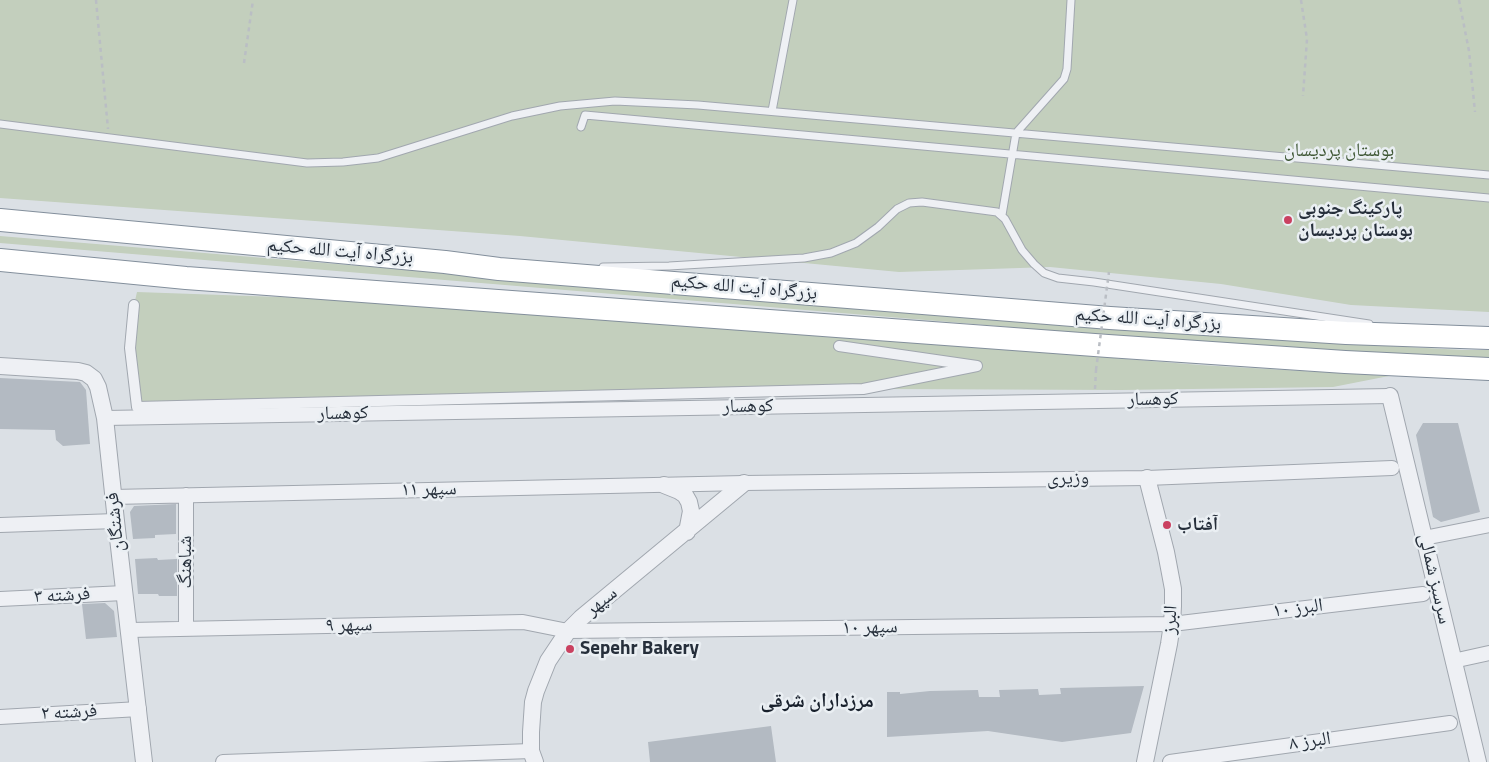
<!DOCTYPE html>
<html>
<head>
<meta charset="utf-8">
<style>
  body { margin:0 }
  canvas { display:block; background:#dbe0e5 }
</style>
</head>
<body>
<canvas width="1489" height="762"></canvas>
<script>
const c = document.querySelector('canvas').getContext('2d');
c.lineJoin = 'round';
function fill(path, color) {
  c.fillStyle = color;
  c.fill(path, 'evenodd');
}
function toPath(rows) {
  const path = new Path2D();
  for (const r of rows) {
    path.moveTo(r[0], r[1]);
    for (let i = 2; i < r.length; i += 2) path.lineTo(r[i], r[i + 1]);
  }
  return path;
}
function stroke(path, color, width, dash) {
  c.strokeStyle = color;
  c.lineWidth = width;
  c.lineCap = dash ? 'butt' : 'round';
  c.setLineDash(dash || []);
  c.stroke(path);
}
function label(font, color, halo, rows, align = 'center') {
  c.font = font + ' "Titillium Web","Noto Naskh Arabic",sans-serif';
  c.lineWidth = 5;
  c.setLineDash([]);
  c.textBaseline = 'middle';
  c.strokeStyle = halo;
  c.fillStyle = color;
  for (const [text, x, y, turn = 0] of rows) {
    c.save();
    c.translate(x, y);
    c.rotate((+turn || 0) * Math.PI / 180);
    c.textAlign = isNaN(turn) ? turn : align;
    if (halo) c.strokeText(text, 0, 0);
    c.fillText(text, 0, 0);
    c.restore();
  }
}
const green = toPath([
  [0,0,1489,0,1489,312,1351,305,1221,284,1050,267,899,272,520,236,0,198],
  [0,236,721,296,1257,339,1463,350,1489,350,1489,358,1402,355,1178,341,0,243],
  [137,292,422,302,1200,365,1389,376,1333,387,1121,390,883,389,437,399,136,417,134,305]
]);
const building = toPath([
  [0,378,80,382,86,390,90,444,63,446,56,440,55,430,0,429],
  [1423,423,1458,423,1480,512,1441,522,1433,517,1416,435],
  [176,504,176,534,155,535,155,538,133,539,130,512,134,506],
  [157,558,158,560,177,559,177,596,159,596,158,594,138,594,135,559],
  [105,603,114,611,117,637,86,639,82,604],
  [1144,686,1131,733,1062,742,988,731,887,737,887,692,900,692,900,694,930,691,978,690,979,697,1000,697,999,690,1038,689,1039,695,1061,694,1060,688],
  [771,726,776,762,650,762,648,742]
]);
const path = toPath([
  [96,0,108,129],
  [1301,0,1307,39,1303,96],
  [1459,0,1469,51,1475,112],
  [244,63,253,0],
  [1095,389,1096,370]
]);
const service = toPath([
  [772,111,793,0],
  [0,124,307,163,343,162,378,158,512,116,560,106,615,101,698,105,1489,175],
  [581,127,585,115,1489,198],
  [1002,215,1016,133,1064,79,1067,69,1071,0],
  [603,267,669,266,804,258,831,253,856,243,878,227,897,209,909,203,922,202,997,212,1005,219,1022,250,1034,264,1044,273,1058,278,1094,282,1369,324]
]);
const pedestrian = toPath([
  [134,305,130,348,137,407,863,389,977,366,839,346]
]);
const minor = toPath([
  [105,418,1390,396],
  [186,495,186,629],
  [113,497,744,483,1147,478,1392,468],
  [0,525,116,521],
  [1424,538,1489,525],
  [0,599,124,593],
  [130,630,523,622,568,631,1172,624,1423,594],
  [1453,661,1489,653],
  [0,717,139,709],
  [223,762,531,751],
  [1170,762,1450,723]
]);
const tertiary = toPath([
  [0,366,78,371,86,373,94,379,98,387,105,418,116,521,144,762],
  [1390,396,1478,762],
  [664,485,679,491,685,495,689,502,691,511,687,532],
  [535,762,531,751,531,732,533,702,536,691,548,661,568,631,581,618,744,483],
  [1145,762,1169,644,1172,624,1173,606,1173,589,1166,552,1147,478]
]);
const trunk = toPath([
  [0,220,445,262,499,269,1110,318,1346,333,1489,338],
  [0,260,186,278,1108,346,1345,362,1489,369]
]);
const pathBridge = toPath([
  [1096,370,1109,272]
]);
const markers = [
  [1288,220,5,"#ca4160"],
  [1167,525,5,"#ca4160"],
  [570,649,5,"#ca4160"]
];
const parkNames = [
  ["بوستان پردیسان",1339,151]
];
const poiNames = [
  ["پارکینگ جنوبی",1298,209],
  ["بوستان پردیسان",1298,231],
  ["آفتاب",1177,525],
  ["Sepehr Bakery",580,649]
];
const streetNames = [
  ["بزرگراه آیت الله حکیم",340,252,5],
  ["بزرگراه آیت الله حکیم",744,288,5],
  ["بزرگراه آیت الله حکیم",1148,320,4],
  ["کوهسار",1153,400,-1],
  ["کوهسار",748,407,-1],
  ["کوهسار",343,414,-1],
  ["وزیری",1068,479,-1],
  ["سپهر ۱۱",429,490,-1],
  ["فرشتگان",116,522,-96],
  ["شباهنگ",186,562,-90],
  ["سرسبز شمالی",1434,579,77],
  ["فرشته ۳",62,596,-3],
  ["سپهر",602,602,-39],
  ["البرز ۱۰",1298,609,-7],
  ["البرز",1171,620,-86],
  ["سپهر ۹",349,626,-1],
  ["سپهر ۱۰",870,628,-1],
  ["فرشته ۲",69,713,-3],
  ["البرز ۸",1310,742,-8]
];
const neighbourhoodNames = [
  ["مرزداران شرقی",817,702]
];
fill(green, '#c3cfbd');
fill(building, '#b3bac2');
stroke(service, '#a1a7af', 9);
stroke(pedestrian, '#a1a7af', 12);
stroke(minor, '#a1a7af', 16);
stroke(tertiary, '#a1a7af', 18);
stroke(trunk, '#838f9c', 24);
stroke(path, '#babec4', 2.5, [4, 4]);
stroke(service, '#eef0f4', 7);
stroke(pedestrian, '#eef0f4', 10);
stroke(minor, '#eef0f4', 14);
stroke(tertiary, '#eef0f4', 16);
stroke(trunk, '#fff', 22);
stroke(pathBridge, '#babec4', 2.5, [4, 4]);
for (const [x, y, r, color] of markers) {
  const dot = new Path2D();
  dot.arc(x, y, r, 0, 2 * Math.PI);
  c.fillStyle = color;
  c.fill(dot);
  stroke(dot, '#eaeff3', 2);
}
label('19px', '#3d5633', '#eaeff3', parkNames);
label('bold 19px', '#262f3b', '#eaeff3', poiNames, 'left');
label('19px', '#262f3b', '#eaeff3', streetNames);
label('bold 20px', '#18202c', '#eaeff3', neighbourhoodNames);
</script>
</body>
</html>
